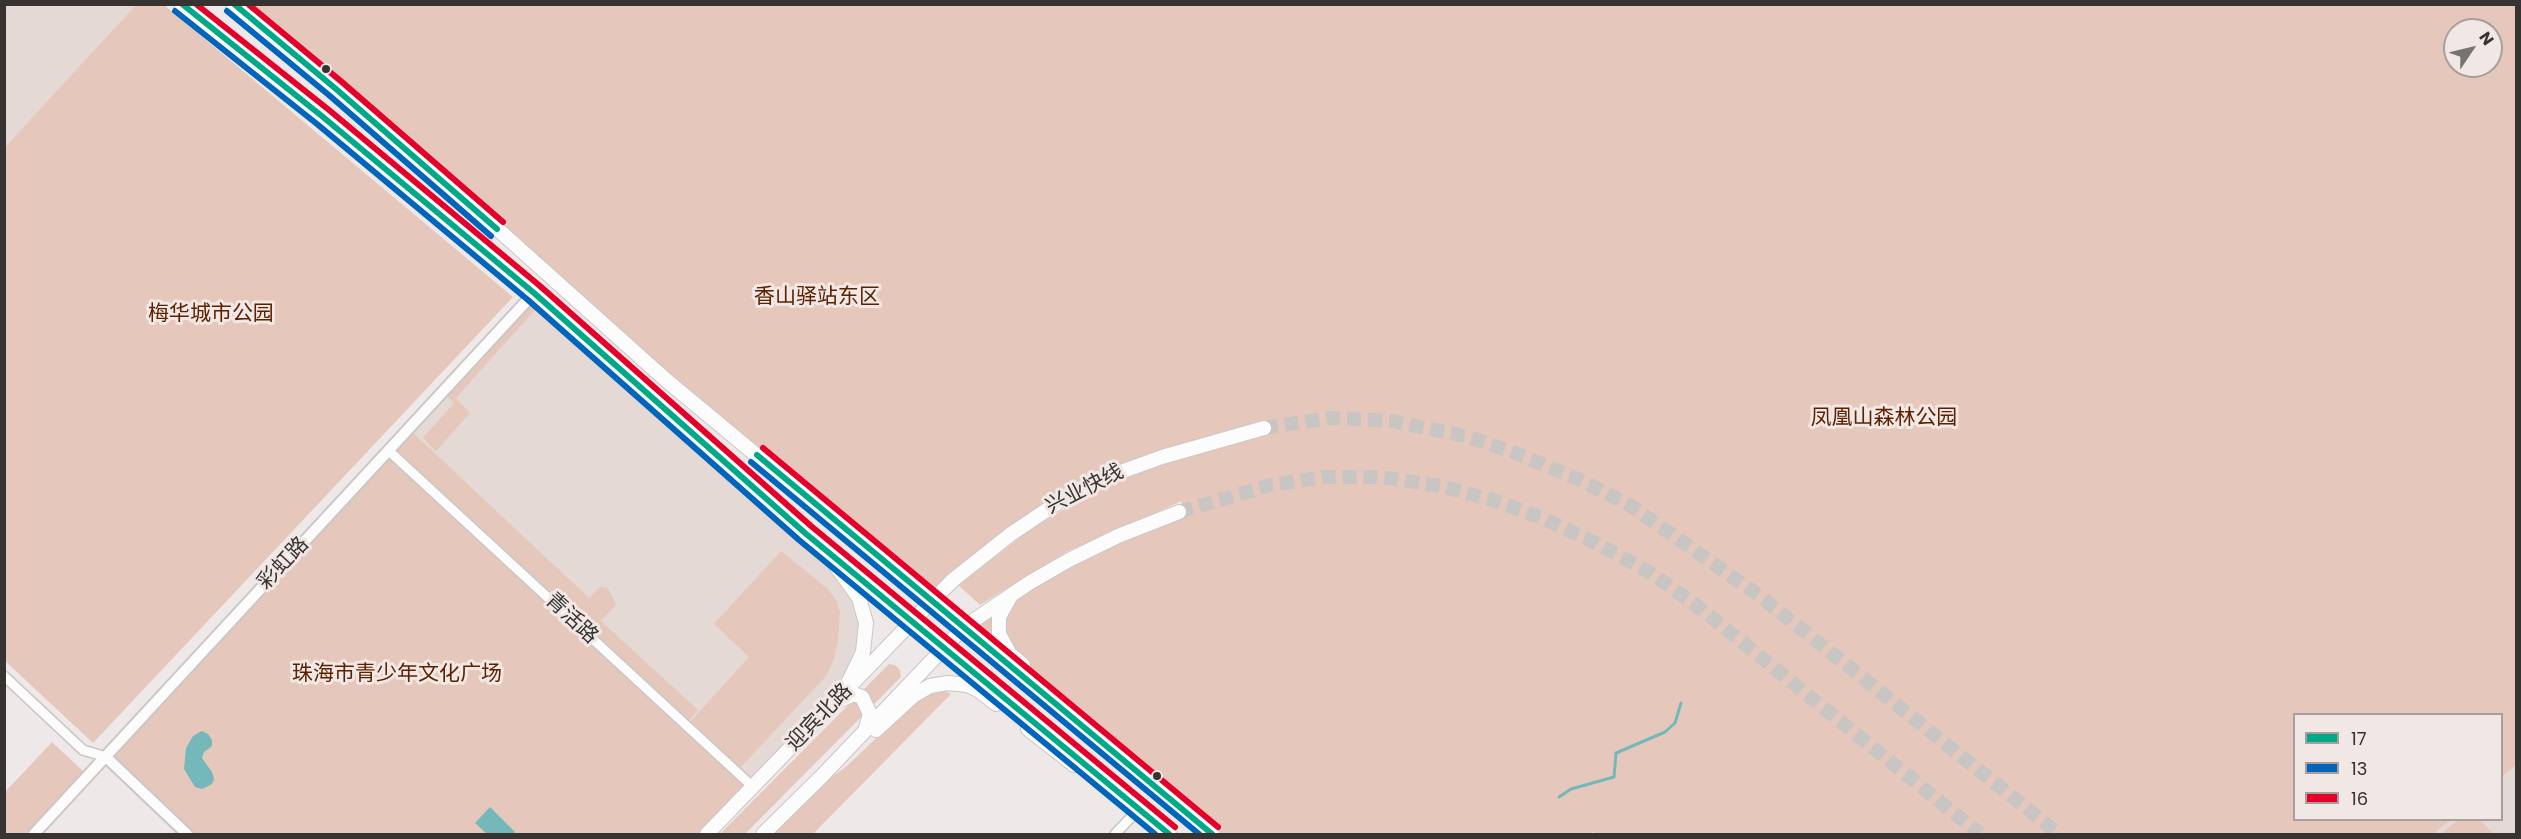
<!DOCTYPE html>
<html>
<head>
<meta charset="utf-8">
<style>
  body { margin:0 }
  #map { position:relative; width:2521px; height:839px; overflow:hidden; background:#eee9e8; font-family:Poppins,sans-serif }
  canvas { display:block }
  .frame { position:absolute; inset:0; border:6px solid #363331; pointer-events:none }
  .legend { position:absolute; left:2293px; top:713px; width:210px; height:108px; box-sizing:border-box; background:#f1e8e5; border:2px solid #a6a09d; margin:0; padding:8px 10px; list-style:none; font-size:18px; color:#363331 }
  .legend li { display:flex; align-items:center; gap:12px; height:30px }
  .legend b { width:30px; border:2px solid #a6a09d }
  .north { position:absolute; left:2443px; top:18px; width:60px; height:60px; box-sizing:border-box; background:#f1e8e5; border:2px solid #a6a09d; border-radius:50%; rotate:55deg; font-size:16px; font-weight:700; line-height:24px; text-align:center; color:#363331 }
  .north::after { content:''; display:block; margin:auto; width:21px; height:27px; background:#767371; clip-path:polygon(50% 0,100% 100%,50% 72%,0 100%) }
</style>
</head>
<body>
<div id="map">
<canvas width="2521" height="839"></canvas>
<div class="frame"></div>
<ul class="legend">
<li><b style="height:8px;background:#0a8"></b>17</li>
<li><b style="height:8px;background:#0065bd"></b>13</li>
<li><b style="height:8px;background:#e4002b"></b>16</li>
</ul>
<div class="north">N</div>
</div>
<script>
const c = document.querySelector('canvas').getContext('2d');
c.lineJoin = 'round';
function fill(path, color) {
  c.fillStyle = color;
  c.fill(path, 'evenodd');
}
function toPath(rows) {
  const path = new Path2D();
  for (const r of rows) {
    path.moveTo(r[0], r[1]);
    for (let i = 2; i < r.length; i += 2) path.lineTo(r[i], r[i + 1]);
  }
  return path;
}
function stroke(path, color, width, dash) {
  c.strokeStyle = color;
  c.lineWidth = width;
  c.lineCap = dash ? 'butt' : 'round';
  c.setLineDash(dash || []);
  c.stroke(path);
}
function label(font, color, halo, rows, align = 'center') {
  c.font = font + ' Poppins,"Noto Sans SC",sans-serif';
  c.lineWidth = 6;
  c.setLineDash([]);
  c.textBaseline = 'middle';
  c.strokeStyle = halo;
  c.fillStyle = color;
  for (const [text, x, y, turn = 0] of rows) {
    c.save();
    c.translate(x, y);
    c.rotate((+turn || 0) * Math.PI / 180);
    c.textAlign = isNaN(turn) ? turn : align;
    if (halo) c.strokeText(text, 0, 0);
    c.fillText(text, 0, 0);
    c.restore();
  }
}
const built = toPath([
  [5,5,137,5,5,147],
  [534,293,836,568,866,623,843,694,753,787,389,451],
  [2516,765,2516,834,2433,834,2451,820,2502,820,2502,777]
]);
const green = toPath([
  [137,4,164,5,513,297,93,743,5,661,5,147],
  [233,5,2516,5,2516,765,2502,777,2502,714,2294,714,2294,820,2451,820,2433,834,1597,834,1593,832,1591,834,1212,834,965,627,1047,572,1179,512,1182,501,1066,552,980,605,958,585,1031,529,1076,502,1115,482,1167,461,1085,486,932,600],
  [2455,30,2491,30,2491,66,2455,66],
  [534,296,542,302,456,398,470,413,436,451,423,438,454,403,445,394],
  [411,431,589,598,600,587,608,588,616,605,601,621,698,710,687,723,393,452],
  [389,452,753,787,706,834,187,834,106,756],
  [781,551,828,589,836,600,840,612,838,641,834,659,826,676,740,768,690,722,749,657,714,624],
  [889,664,895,665,900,670,901,677,745,834,720,834],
  [941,689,951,694,813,834,772,834,826,781,847,766,919,697],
  [52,742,84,772,25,834,8,834,5,832,5,792],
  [2458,820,2480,820,2494,834,2441,834]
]);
const water = toPath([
  [202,731,208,734,212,740,212,746,204,752,202,758,212,772,214,779,212,784,202,789,195,787,184,769,186,748,193,736],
  [490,807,515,832,512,834,487,834,475,823]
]);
const stream = toPath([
  [1559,797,1571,789,1614,777,1616,753,1665,732,1675,723,1681,703]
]);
const primaryTunnel = toPath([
  [1264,428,1330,418,1392,421,1469,437,1515,453,1580,480,1631,506,1761,597,2059,834],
  [1179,512,1271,485,1325,477,1381,477,1440,486,1493,500,1542,518,1596,543,1649,572,1695,604,1980,834]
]);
const minor = toPath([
  [389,451,753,787],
  [4,676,83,750,106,757],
  [1115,834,1139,809]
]);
const tertiary = toPath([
  [106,757,187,834],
  [34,834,534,293]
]);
const primary = toPath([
  [181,4,323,117,534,293,805,533,1169,834],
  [233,4,455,191,666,380,1212,834],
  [835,565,859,598,866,623,863,652,848,683],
  [1010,597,999,617,999,634,1010,654,1023,665],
  [840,700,854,694,862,697,870,714,866,728],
  [1028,729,1074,765],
  [876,730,913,696,930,686,948,683,967,685,978,690,996,704],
  [707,834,932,601,953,580,1011,534,1066,497,1104,478,1162,457,1264,428],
  [763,834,822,776,964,627,1029,583,1069,560,1118,536,1179,512]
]);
const bus1 = toPath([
  [182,4,323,117,534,293,805,533,1169,834],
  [234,4,336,89,497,229],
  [757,455,1212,834]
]);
const bus2 = toPath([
  [175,11,317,124,528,300,799,540,1155,834],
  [227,11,330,96,491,236],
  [751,462,1199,834]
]);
const bus3 = toPath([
  [196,4,329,110,540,286,811,526,1175,827],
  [248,4,342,82,503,222],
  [763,448,1218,827]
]);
const markers = [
  [326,69,5,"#363331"],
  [1157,776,5,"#363331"]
];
const parkNames = [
  ["香山驿站东区",817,298],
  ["梅华城市公园",211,315],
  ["凤凰山森林公园",1884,419],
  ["珠海市青少年文化广场",397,675]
];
const streetNames = [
  ["兴业快线",1085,490,-27],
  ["彩虹路",284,564,-47],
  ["青活路",571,619,43],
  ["迎宾北路",820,718,-46]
];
fill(built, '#e4d9d5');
fill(green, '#e5c8bb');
fill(water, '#75b8ba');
stroke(stream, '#75b8ba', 3);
stroke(primaryTunnel, '#c9c5c3', 14, [14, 7]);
stroke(minor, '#cbc7c6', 12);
stroke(tertiary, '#cbc7c6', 14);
stroke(primary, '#cbc7c6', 16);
stroke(minor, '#fcfcfc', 9);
stroke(tertiary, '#fcfcfc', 10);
stroke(primary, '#fcfcfc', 14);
stroke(bus1, '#0a8', 6);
stroke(bus2, '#0065bd', 6);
stroke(bus3, '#e4002b', 6);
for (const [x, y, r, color] of markers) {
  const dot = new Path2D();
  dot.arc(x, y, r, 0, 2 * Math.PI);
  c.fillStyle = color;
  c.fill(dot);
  stroke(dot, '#f1e8e5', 2);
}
label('21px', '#5c2100', '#f1e8e5', parkNames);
label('21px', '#363331', '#f1e8e5', streetNames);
</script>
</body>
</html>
